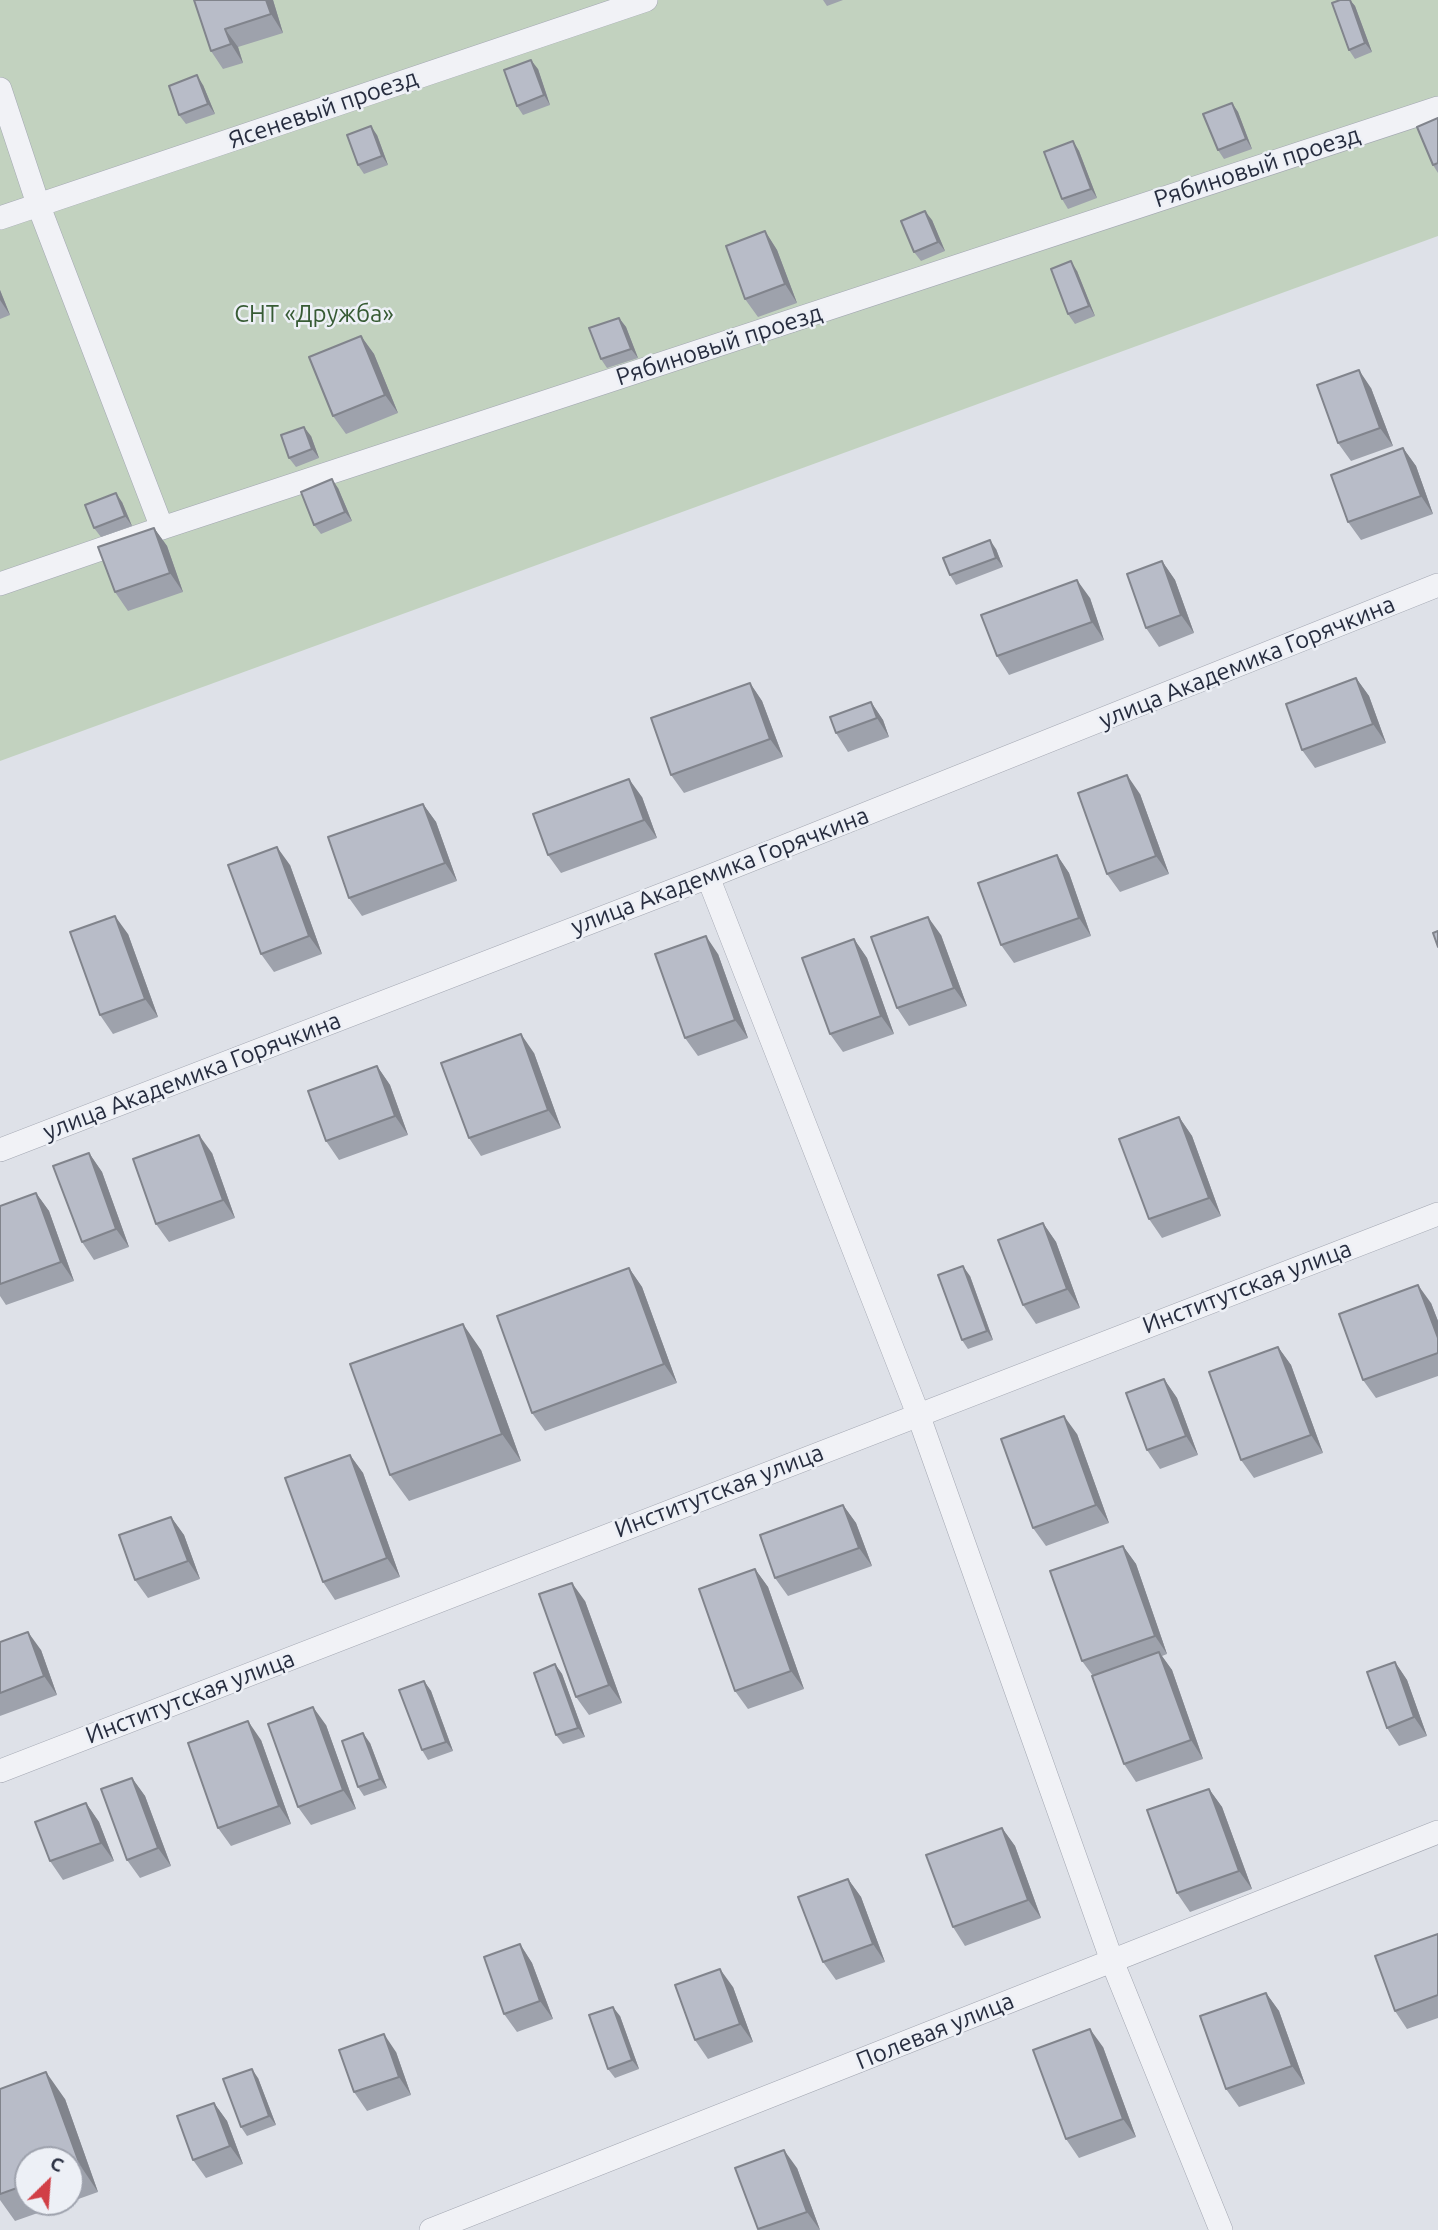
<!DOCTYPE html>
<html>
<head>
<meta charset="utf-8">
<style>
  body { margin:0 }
  #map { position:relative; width:1438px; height:2230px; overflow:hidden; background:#dee1e8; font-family:Ubuntu,sans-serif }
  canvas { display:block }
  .north { position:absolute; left:14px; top:2146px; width:70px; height:70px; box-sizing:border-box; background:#edf0f6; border:2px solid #9ea2ad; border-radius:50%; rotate:25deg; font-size:19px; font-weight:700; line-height:28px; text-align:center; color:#272d3f }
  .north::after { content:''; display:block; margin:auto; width:24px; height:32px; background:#d13f46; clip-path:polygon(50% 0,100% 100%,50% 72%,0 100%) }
</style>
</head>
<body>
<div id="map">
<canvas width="1438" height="2230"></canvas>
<div class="north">С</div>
</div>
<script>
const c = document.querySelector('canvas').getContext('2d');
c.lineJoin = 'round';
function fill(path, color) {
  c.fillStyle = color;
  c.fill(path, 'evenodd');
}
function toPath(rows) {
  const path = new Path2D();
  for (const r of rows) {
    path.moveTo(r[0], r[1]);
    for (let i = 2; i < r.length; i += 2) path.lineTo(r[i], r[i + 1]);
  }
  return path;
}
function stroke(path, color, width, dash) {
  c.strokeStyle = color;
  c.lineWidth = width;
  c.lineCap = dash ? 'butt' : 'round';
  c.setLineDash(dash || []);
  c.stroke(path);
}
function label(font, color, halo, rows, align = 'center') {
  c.font = font + ' Ubuntu,sans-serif';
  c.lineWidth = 5;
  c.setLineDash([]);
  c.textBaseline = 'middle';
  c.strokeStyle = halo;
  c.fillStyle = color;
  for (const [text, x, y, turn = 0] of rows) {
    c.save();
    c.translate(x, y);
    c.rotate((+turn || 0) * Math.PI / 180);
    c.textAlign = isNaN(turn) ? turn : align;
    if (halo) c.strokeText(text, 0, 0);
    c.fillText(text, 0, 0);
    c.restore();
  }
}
const green = toPath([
  [0,0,1438,0,1438,236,0,761]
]);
const lane = toPath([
  [0,89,38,204,162,528],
  [0,218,646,0],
  [0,584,162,528,1438,108],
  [708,877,918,1414,1112,1961,1221,2230],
  [0,1150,708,877,1438,585],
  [0,1771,1438,1214],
  [431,2230,1438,1832]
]);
const wall = toPath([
  [194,0,273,0,283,33,238,47,243,63,223,69,211,51],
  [823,0,843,0,827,6],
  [1350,0,1355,6,1372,52,1355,59,1349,50],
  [538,69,550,105,523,115,517,106],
  [203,85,215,114,186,124,179,115],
  [1232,103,1238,112,1252,149,1224,159,1218,150],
  [1438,118,1438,173,1433,165],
  [377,135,388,165,364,174,358,165],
  [1073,141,1079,151,1097,198,1068,209,1062,199],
  [932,220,945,251,921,261,914,252],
  [765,231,777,250,797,303,758,317,745,299],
  [1077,271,1095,316,1075,324,1068,314],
  [0,290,10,315,0,319],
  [619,318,626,327,638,358,607,368,601,359],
  [361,336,374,354,398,413,346,434,333,416],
  [1371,388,1393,446,1351,461,1338,443],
  [311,436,319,458,296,467,289,458],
  [1403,448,1416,466,1433,514,1361,540,1348,522],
  [338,488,352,521,321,534,314,525],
  [122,502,132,526,101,537,94,528],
  [154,528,167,546,183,592,128,611,115,592],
  [996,549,1003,567,956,585,950,575],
  [1162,561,1175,580,1194,633,1159,647,1146,628],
  [1090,598,1104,640,1009,675,997,656],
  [1356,678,1369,696,1386,743,1315,768,1302,750],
  [750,683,762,701,783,757,684,793,671,775],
  [871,702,883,720,889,737,848,752,836,733],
  [1140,794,1169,874,1120,892,1107,874],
  [642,797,657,838,561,873,548,855],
  [423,804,436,822,457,881,362,916,349,898],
  [1057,855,1069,873,1091,936,1014,963,1001,945],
  [290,865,322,954,274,972,261,954],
  [128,934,158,1017,113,1034,100,1015],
  [941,935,967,1006,909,1026,897,1008],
  [854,939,867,958,894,1034,843,1052,830,1034],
  [718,954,748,1038,698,1056,685,1038],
  [534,1053,561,1128,481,1156,469,1138],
  [377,1066,390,1085,408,1135,339,1160,326,1141],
  [1179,1117,1192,1136,1221,1216,1162,1238,1149,1219],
  [89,1153,102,1172,129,1247,94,1260,82,1242],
  [212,1153,235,1218,169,1242,156,1224],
  [36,1193,49,1211,74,1281,6,1305,0,1296,0,1206],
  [1043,1223,1056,1242,1080,1308,1036,1324,1023,1305],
  [629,1268,642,1287,677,1383,545,1431,532,1413],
  [970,1276,993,1340,968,1349,962,1340],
  [1431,1303,1438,1321,1438,1376,1376,1398,1363,1380],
  [1278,1347,1291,1365,1323,1453,1254,1478,1241,1460],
  [481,1350,521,1461,409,1501,390,1475],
  [1164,1379,1177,1398,1198,1455,1160,1469,1147,1450],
  [1077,1434,1109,1523,1046,1546,1033,1528],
  [350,1455,363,1473,400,1577,335,1600,323,1582],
  [843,1505,856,1523,872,1566,788,1596,775,1578],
  [171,1517,184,1535,200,1579,148,1598,135,1580],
  [1123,1546,1136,1564,1167,1654,1162,1656,1172,1670,1203,1759,1136,1782,1124,1764,1093,1676,1082,1661],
  [755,1569,768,1587,804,1689,748,1709,735,1691],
  [585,1601,622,1703,589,1715,576,1697],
  [0,1642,41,1650,57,1695,0,1716],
  [1395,1662,1407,1680,1427,1736,1399,1746,1387,1728],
  [555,1664,562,1674,585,1737,563,1744,556,1735],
  [424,1681,431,1691,453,1751,428,1760,422,1750],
  [326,1725,356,1809,311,1825,298,1807],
  [261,1740,291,1824,231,1846,218,1828],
  [370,1743,387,1788,364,1796,358,1787],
  [132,1778,145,1796,171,1866,140,1878,127,1860],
  [1209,1789,1222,1807,1252,1889,1190,1912,1177,1893],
  [86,1803,99,1822,114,1861,63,1880,50,1861],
  [1002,1828,1015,1846,1041,1918,965,1946,953,1927],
  [848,1879,861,1897,885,1962,836,1980,823,1962],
  [1438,1934,1438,2018,1407,2029,1395,2011],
  [520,1944,532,1963,553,2019,517,2032,504,2014],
  [733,1987,753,2042,708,2059,695,2040],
  [1266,1993,1279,2011,1305,2084,1239,2107,1226,2089],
  [620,2016,639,2069,615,2078,608,2069],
  [1103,2047,1136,2137,1079,2158,1066,2139],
  [396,2052,411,2095,367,2111,354,2092],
  [258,2078,276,2125,247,2136,241,2127],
  [0,2089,65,2099,98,2192,70,2202,70,2160,28,2160,28,2202,69,2202,15,2221,0,2200],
  [214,2103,227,2121,243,2164,206,2178,193,2160],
  [735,2168,797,2168,820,2230,759,2230]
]);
const shadedWall = toPath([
  [266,0,273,0,283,33,271,14],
  [1350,0,1355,6,1372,52,1365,43],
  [225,29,238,47,243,63,231,44],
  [531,60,538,69,550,105,544,95],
  [197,75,203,85,215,114,208,104],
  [1232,103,1238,112,1252,149,1246,139],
  [371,126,377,135,388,165,382,156],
  [1073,141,1079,151,1097,198,1091,189],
  [925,211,932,220,945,251,938,242],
  [765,231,777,250,797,303,785,284],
  [1071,261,1077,271,1095,316,1089,306],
  [0,290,10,315,0,300],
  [619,318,626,327,638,358,631,349],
  [361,336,374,354,398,413,385,395],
  [1359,370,1371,388,1393,446,1380,428],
  [304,427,311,436,319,458,312,449],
  [1403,448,1416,466,1433,514,1421,496],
  [332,479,338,488,352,521,345,512],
  [116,493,122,502,132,526,125,516],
  [154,528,167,546,183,592,170,573],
  [990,540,996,549,1003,567,996,558],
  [1162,561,1175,580,1194,633,1181,615],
  [1077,580,1090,598,1104,640,1092,622],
  [1356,678,1369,696,1386,743,1373,724],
  [750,683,762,701,783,757,770,739],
  [871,702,883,720,889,737,877,718],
  [1127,775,1140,794,1169,874,1156,856],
  [629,779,642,797,657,838,644,820],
  [423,804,436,822,457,881,445,863],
  [277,847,290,865,322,954,309,936],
  [1057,855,1069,873,1091,936,1079,918],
  [115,916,128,934,158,1017,145,999],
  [928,917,941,935,967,1006,954,988],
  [706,936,718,954,748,1038,735,1020],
  [854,939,867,958,894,1034,881,1016],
  [521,1034,534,1053,561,1128,548,1110],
  [377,1066,390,1085,408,1135,395,1116],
  [1179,1117,1192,1136,1221,1216,1209,1198],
  [199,1135,212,1153,235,1218,223,1200],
  [89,1153,102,1172,129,1247,116,1229],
  [36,1193,49,1211,74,1281,61,1262],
  [1043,1223,1056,1242,1080,1308,1067,1289],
  [963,1266,970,1276,993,1340,987,1331],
  [629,1268,642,1287,677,1383,664,1364],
  [1418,1285,1431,1303,1438,1321,1438,1338],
  [463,1324,481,1350,521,1461,502,1434],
  [1278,1347,1291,1365,1323,1453,1311,1435],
  [1164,1379,1177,1398,1198,1455,1186,1436],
  [1064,1416,1077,1434,1109,1523,1096,1505],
  [350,1455,363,1473,400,1577,387,1558],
  [843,1505,856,1523,872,1566,859,1548],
  [171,1517,184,1535,200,1579,188,1561],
  [1123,1546,1136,1564,1167,1654,1155,1636],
  [755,1569,768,1587,804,1689,791,1671],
  [572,1583,585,1601,622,1703,609,1685],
  [28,1632,41,1650,57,1695,44,1676],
  [1159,1652,1172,1670,1203,1759,1191,1740],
  [1395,1662,1407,1680,1427,1736,1414,1717],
  [555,1664,562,1674,585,1737,578,1728],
  [424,1681,431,1691,453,1751,446,1742],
  [313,1707,326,1725,356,1809,343,1790],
  [248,1721,261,1740,291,1824,279,1806],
  [363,1733,370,1743,387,1788,380,1779],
  [132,1778,145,1796,171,1866,158,1848],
  [1209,1789,1222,1807,1252,1889,1239,1871],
  [86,1803,99,1822,114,1861,101,1843],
  [1002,1828,1015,1846,1041,1918,1028,1900],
  [848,1879,861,1897,885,1962,873,1944],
  [520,1944,532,1963,553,2019,540,2001],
  [720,1969,733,1987,753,2042,740,2024],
  [1266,1993,1279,2011,1305,2084,1292,2066],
  [613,2007,620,2016,639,2069,632,2060],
  [1090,2029,1103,2047,1136,2137,1123,2119],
  [384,2034,396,2052,411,2095,399,2077],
  [252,2069,258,2078,276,2125,269,2116],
  [46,2072,65,2099,98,2192,80,2165],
  [214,2103,227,2121,243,2164,230,2146],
  [784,2150,797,2168,820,2230,807,2212]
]);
const building = toPath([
  [194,0,266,0,271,14,225,29,231,44,211,51,194,0],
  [1340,0,1350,0,1365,43,1349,50,1332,3,1340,0],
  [531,60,544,95,517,106,504,70,531,60],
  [197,75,208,104,179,115,169,86,197,75],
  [1232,103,1246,139,1218,150,1203,114,1232,103],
  [1438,118,1438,163,1433,165,1417,127,1438,118],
  [371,126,382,156,358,165,347,135,371,126],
  [1073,141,1091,189,1062,199,1044,152,1073,141],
  [925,211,938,242,914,252,901,221,925,211],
  [765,231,785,284,745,299,726,246,765,231],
  [1071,261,1089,306,1068,314,1051,269,1071,261],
  [619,318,631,349,601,359,589,328,619,318],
  [361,336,385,395,333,416,309,357,361,336],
  [1359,370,1380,428,1338,443,1317,385,1359,370],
  [304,427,312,449,289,458,281,435,304,427],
  [1403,448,1421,496,1348,522,1331,475,1403,448],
  [332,479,345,512,314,525,301,492,332,479],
  [116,493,125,516,94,528,85,505,116,493],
  [154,528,170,573,115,592,98,547,154,528],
  [990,540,996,558,950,575,943,558,990,540],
  [1162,561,1181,615,1146,628,1127,574,1162,561],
  [1077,580,1092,622,997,656,981,615,1077,580],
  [1356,678,1373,724,1302,750,1286,704,1356,678],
  [750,683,770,739,671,775,651,718,750,683],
  [871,702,877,718,836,733,830,717,871,702],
  [1127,775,1156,856,1107,874,1078,793,1127,775],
  [629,779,644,820,548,855,533,814,629,779],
  [423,804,445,863,349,898,328,837,423,804],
  [277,847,309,936,261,954,228,865,277,847],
  [1057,855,1079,918,1001,945,978,883,1057,855],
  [115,916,145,999,100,1015,70,932,115,916],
  [928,917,954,988,897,1008,871,937,928,917],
  [1438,931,1438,947,1433,933,1438,931],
  [706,936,735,1020,685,1038,655,954,706,936],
  [854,939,881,1016,830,1034,802,958,854,939],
  [521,1034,548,1110,469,1138,441,1063,521,1034],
  [377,1066,395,1116,326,1141,308,1091,377,1066],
  [1179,1117,1209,1198,1149,1219,1119,1139,1179,1117],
  [199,1135,223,1200,156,1224,133,1159,199,1135],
  [89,1153,116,1229,82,1242,53,1166,89,1153],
  [36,1193,61,1262,0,1284,0,1206,36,1193],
  [1043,1223,1067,1289,1023,1305,998,1240,1043,1223],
  [963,1266,987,1331,962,1340,938,1275,963,1266],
  [629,1268,664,1364,532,1413,497,1316,629,1268],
  [1418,1285,1438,1338,1438,1353,1363,1380,1339,1314,1418,1285],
  [463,1324,502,1434,390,1475,350,1364,463,1324],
  [1278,1347,1311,1435,1241,1460,1209,1372,1278,1347],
  [1164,1379,1186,1436,1147,1450,1126,1393,1164,1379],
  [1064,1416,1096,1505,1033,1528,1001,1439,1064,1416],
  [350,1455,387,1558,323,1582,285,1478,350,1455],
  [843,1505,859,1548,775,1578,760,1535,843,1505],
  [171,1517,188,1561,135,1580,119,1535,171,1517],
  [1123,1546,1155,1636,1082,1661,1050,1571,1123,1546],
  [755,1569,791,1671,735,1691,699,1589,755,1569],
  [572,1583,609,1685,576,1697,539,1594,572,1583],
  [28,1632,44,1676,0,1693,0,1642,28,1632],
  [1159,1652,1191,1740,1124,1764,1092,1676,1159,1652],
  [1395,1662,1414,1717,1387,1728,1367,1672,1395,1662],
  [555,1664,578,1728,556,1735,534,1673,555,1664],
  [424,1681,446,1742,422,1750,399,1690,424,1681],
  [313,1707,343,1790,298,1807,268,1724,313,1707],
  [248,1721,279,1806,218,1828,188,1743,248,1721],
  [363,1733,380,1779,358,1787,342,1741,363,1733],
  [132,1778,158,1848,127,1860,101,1789,132,1778],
  [1209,1789,1239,1871,1177,1893,1147,1810,1209,1789],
  [86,1803,101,1843,50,1861,35,1822,86,1803],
  [1002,1828,1028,1900,953,1927,926,1855,1002,1828],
  [848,1879,873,1944,823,1962,798,1897,848,1879],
  [1438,1934,1438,1995,1395,2011,1375,1956,1438,1934],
  [520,1944,540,2001,504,2014,484,1957,520,1944],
  [720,1969,740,2024,695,2040,675,1985,720,1969],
  [1266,1993,1292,2066,1226,2089,1200,2016,1266,1993],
  [613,2007,632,2060,608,2069,589,2015,613,2007],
  [1090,2029,1123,2119,1066,2139,1033,2050,1090,2029],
  [384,2034,399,2077,354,2092,339,2050,384,2034],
  [252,2069,269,2116,241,2127,223,2079,252,2069],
  [46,2072,80,2165,70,2169,70,2160,28,2160,28,2184,0,2194,0,2089,46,2072],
  [214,2103,230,2146,193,2160,177,2116,214,2103],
  [784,2150,807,2212,758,2229,735,2168,784,2150]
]);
const streetNames = [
  ["Ясеневый проезд",323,109,-19],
  ["Рябиновый проезд",1257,167,-18],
  ["Рябиновый проезд",719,345,-18],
  ["улица Академика Горячкина",1247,662,-22],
  ["улица Академика Горячкина",720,871,-21],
  ["улица Академика Горячкина",192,1076,-21],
  ["Институтская улица",1247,1287,-21],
  ["Институтская улица",719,1491,-21],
  ["Институтская улица",190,1697,-21],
  ["Полевая улица",935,2031,-22]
];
const parkNames = [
  ["СНТ «Дружба»",314,314]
];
fill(green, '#c2d2bf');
stroke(lane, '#a3a7b2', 24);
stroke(lane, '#f1f2f6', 23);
fill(wall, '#9ea2ac');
fill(shadedWall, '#81848c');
fill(building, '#b8bcc8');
stroke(building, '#81848c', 2);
label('24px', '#272d3f', '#edf0f6', streetNames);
label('24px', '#375b34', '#edf0f6', parkNames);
</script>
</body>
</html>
